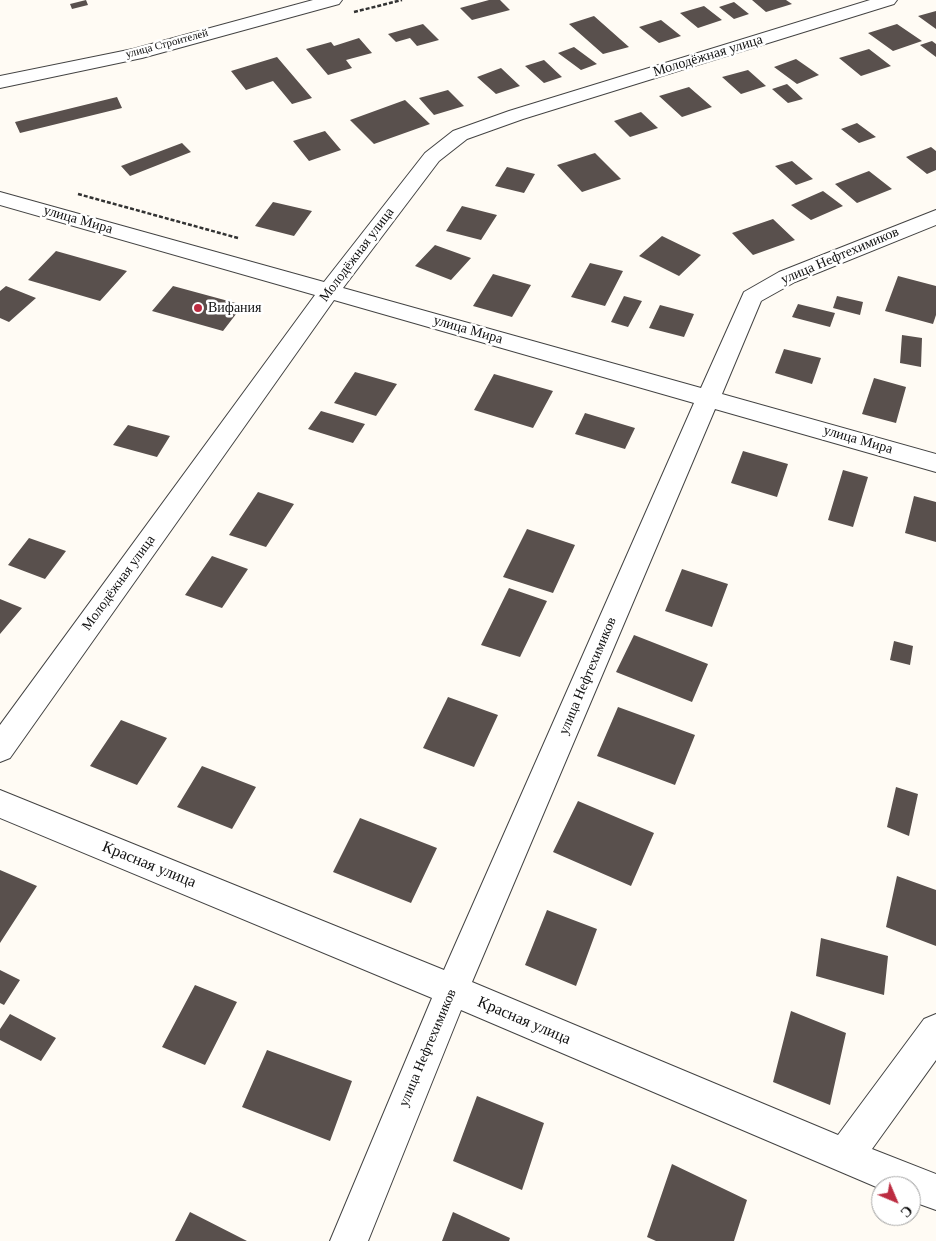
<!DOCTYPE html>
<html>
<head>
<meta charset="utf-8">
<style>
  body { margin:0 }
  #map { position:relative; width:936px; height:1241px; overflow:hidden; background:#fffbf4; font-family:Georgia,serif }
  canvas { display:block }
  .north { position:absolute; left:871px; top:1176px; width:50px; height:50px; box-sizing:border-box; background:#fff; border:1px solid #9f9f9f; border-radius:50%; rotate:135deg; font-size:14px; font-weight:700; line-height:20px; text-align:center; color:#101010 }
  .north::after { content:''; display:block; margin:auto; width:18px; height:22px; background:#bc2c41; clip-path:polygon(50% 0,100% 100%,50% 72%,0 100%) }
</style>
</head>
<body>
<div id="map">
<canvas width="936" height="1241"></canvas>
<div class="north">С</div>
</div>
<script>
const c = document.querySelector('canvas').getContext('2d');
c.lineJoin = 'round';
function fill(path, color) {
  c.fillStyle = color;
  c.fill(path, 'evenodd');
}
function toPath(rows) {
  const path = new Path2D();
  for (const r of rows) {
    path.moveTo(r[0], r[1]);
    for (let i = 2; i < r.length; i += 2) path.lineTo(r[i], r[i + 1]);
  }
  return path;
}
function stroke(path, color, width, dash) {
  c.strokeStyle = color;
  c.lineWidth = width;
  c.lineCap = dash ? 'butt' : 'round';
  c.setLineDash(dash || []);
  c.stroke(path);
}
function label(font, color, halo, rows, align = 'center') {
  c.font = font + ' Georgia,serif';
  c.lineWidth = 5;
  c.setLineDash([]);
  c.textBaseline = 'middle';
  c.strokeStyle = halo;
  c.fillStyle = color;
  for (const [text, x, y, turn = 0] of rows) {
    c.save();
    c.translate(x, y);
    c.rotate((+turn || 0) * Math.PI / 180);
    c.textAlign = isNaN(turn) ? turn : align;
    if (halo) c.strokeText(text, 0, 0);
    c.fillText(text, 0, 0);
    c.restore();
  }
}
const building = toPath([
  [86,0,88,5,72,9,70,4],
  [489,0,500,0,510,10,472,20,460,8],
  [752,0,786,0,792,4,766,12],
  [734,2,749,14,734,19,719,7],
  [704,6,722,20,698,28,680,13],
  [936,11,936,29,918,16],
  [594,16,629,47,603,54,569,24],
  [661,20,681,36,659,43,639,27],
  [423,24,439,40,417,46,410,38,396,42,388,34],
  [897,24,922,41,893,51,868,33],
  [359,38,372,53,346,60,352,68,328,75,306,49,331,42,334,46],
  [932,41,936,44,936,57,920,45],
  [574,47,597,64,581,70,558,53],
  [869,49,891,66,861,76,839,58],
  [277,57,312,98,292,104,273,81,246,90,231,71],
  [796,59,819,75,797,84,774,67],
  [544,60,562,77,544,83,525,66],
  [501,68,520,86,496,94,477,77],
  [748,70,766,86,741,94,722,77],
  [787,84,803,99,788,103,772,89],
  [689,87,712,107,682,117,659,96],
  [448,90,464,106,434,115,419,98],
  [117,97,122,108,20,133,15,122],
  [405,100,430,124,374,144,350,120],
  [641,112,658,128,630,137,614,121],
  [857,123,876,137,859,143,841,129],
  [325,131,341,150,309,161,293,141],
  [182,143,191,152,130,176,121,166],
  [931,147,936,151,936,170,927,174,906,157],
  [595,153,621,179,582,192,557,165],
  [792,161,813,179,796,185,775,166],
  [507,167,535,174,524,193,495,186],
  [869,171,892,189,857,203,835,184],
  [823,191,843,206,811,220,791,205],
  [273,202,312,211,294,236,255,226],
  [462,206,497,215,481,240,446,231],
  [773,219,795,240,753,255,732,233],
  [662,236,701,255,679,276,639,256],
  [435,245,471,258,451,280,415,266],
  [56,251,127,271,100,301,28,280],
  [590,263,623,271,605,306,571,297],
  [493,274,531,285,512,317,473,306],
  [898,276,936,286,936,315,933,324,885,311],
  [6,286,36,298,9,322,0,318,0,291],
  [173,286,243,305,223,331,152,311],
  [624,296,642,301,628,327,611,322],
  [837,296,863,302,860,315,833,308],
  [798,304,835,313,830,327,792,317],
  [660,305,694,314,684,337,649,328],
  [902,335,922,338,921,367,900,363],
  [784,349,821,358,812,384,775,373],
  [355,372,397,384,376,416,334,403],
  [494,374,553,391,533,428,474,410],
  [874,378,906,387,896,423,862,414],
  [321,411,365,424,353,443,308,429],
  [585,413,635,428,625,449,575,434],
  [128,425,170,436,157,457,113,445],
  [743,451,788,464,777,497,731,483],
  [843,470,868,477,853,527,828,520],
  [258,492,294,504,266,547,229,535],
  [914,496,936,502,936,542,905,533],
  [527,529,575,545,553,593,503,577],
  [29,538,66,551,45,579,8,565],
  [212,556,248,569,222,608,185,595],
  [682,569,728,584,712,627,665,611],
  [509,588,547,601,520,657,481,645],
  [0,599,22,608,0,634],
  [634,635,708,664,692,702,616,672],
  [894,641,913,646,910,665,890,660],
  [448,697,498,715,474,767,423,748],
  [618,707,695,735,675,785,597,756],
  [121,720,167,738,137,785,90,766],
  [202,766,256,787,232,829,177,807],
  [896,787,918,794,909,836,887,827],
  [578,801,654,833,631,886,553,852],
  [360,818,437,848,411,903,333,872],
  [0,870,37,886,0,943],
  [897,876,936,890,936,946,886,927],
  [547,910,597,929,576,986,525,965],
  [821,938,888,956,884,995,816,976],
  [0,970,20,980,4,1005,0,1003],
  [195,985,237,1002,205,1065,162,1047],
  [791,1011,846,1033,830,1105,773,1082],
  [10,1014,56,1038,41,1061,0,1040,0,1029],
  [267,1050,352,1081,330,1141,242,1107],
  [477,1096,544,1123,522,1190,453,1161],
  [672,1164,747,1200,734,1241,656,1241,647,1237],
  [190,1212,247,1241,175,1241],
  [453,1212,510,1238,509,1241,442,1241]
]);
const path = toPath([
  [354,12,402,0],
  [78,194,238,238]
]);
const minor = toPath([
  [313,0,342,0,339,4,142,58,0,88,0,76,133,49,313,0],
  [870,0,897,0,894,4,523,119,467,139,439,161,343,288,701,388,744,292,779,272,936,210,936,225,795,282,761,301,722,394,936,454,936,472,715,409,472,982,838,1135,924,1019,936,1014,936,1060,872,1149,936,1174,936,1210,911,1201,911,1186,881,1186,881,1189,461,1010,368,1241,330,1241,432,998,0,818,0,790,444,970,694,403,334,300,10,758,0,762,0,725,315,295,0,205,0,192,324,282,425,153,453,131,509,111,870,0]
]);
const markers = [
  [198,308,5,"#bc2c41"]
];
const farStreetnames = [
  ["улица Строителей",167,44,-15]
];
const streetNames = [
  ["Молодёжная улица",708,56,-17],
  ["улица Мира",78,220,16],
  ["Молодёжная улица",357,255,-53],
  ["улица Нефтехимиков",840,256,-23],
  ["улица Мира",468,330,16],
  ["улица Мира",858,440,16],
  ["Молодёжная улица",119,583,-54],
  ["улица Нефтехимиков",588,676,-67],
  ["улица Нефтехимиков",428,1048,-67]
];
const poiNames = [
  ["Вифания",208,308]
];
const nearStreetnames = [
  ["Красная улица",149,865,22],
  ["Красная улица",524,1021,23]
];
fill(building, '#59504d');
stroke(minor, '#434343', 2);
stroke(path, '#323232', 2.5, [4, 2]);
fill(minor, '#fff');
for (const [x, y, r, color] of markers) {
  const dot = new Path2D();
  dot.arc(x, y, r, 0, 2 * Math.PI);
  c.fillStyle = color;
  c.fill(dot);
  stroke(dot, '#fff', 2);
}
label('11px', '#101010', '#fff', farStreetnames);
label('14px', '#101010', '#fff', streetNames);
label('14px', '#101010', '#fff', poiNames, 'left');
label('16px', '#101010', '#fff', nearStreetnames);
</script>
</body>
</html>
